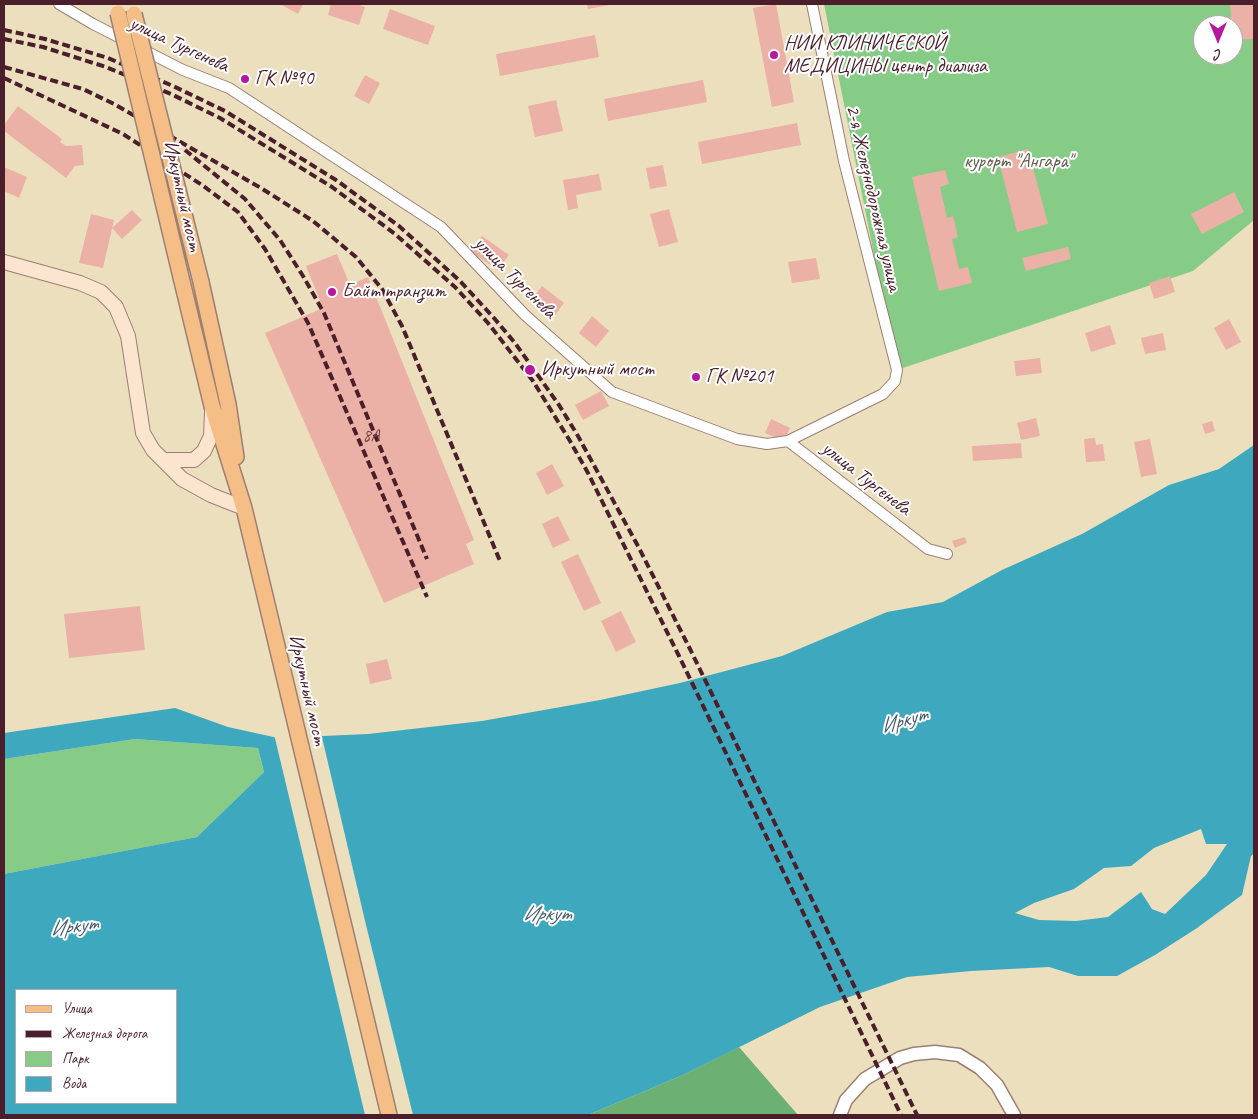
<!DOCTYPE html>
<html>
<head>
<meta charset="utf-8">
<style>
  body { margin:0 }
  #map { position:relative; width:1258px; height:1119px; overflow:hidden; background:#ecdfbe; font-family:Caveat,sans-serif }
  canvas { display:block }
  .frame { position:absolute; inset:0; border:5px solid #4a1f2b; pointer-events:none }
  .legend { position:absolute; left:15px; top:989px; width:162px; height:115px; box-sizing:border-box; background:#fff; border:1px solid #b7a5aa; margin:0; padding:6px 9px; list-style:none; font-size:15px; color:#4a1f2b }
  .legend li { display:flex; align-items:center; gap:10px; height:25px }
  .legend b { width:25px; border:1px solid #b7a5aa }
  .north { position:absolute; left:1193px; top:15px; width:50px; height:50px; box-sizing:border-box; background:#fff; border:1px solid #b7a5aa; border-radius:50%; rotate:180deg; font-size:14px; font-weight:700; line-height:20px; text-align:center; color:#4a1f2b }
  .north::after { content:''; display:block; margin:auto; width:18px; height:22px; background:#b5179e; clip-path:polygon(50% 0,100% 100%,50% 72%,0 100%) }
</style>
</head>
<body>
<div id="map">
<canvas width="1258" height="1119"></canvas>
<div class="frame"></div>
<ul class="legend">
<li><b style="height:6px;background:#f6be87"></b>Улица</li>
<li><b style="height:6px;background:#4a1f2b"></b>Железная дорога</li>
<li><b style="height:14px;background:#87cc86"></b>Парк</li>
<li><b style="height:14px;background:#3ea9be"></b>Вода</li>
</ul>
<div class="north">С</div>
</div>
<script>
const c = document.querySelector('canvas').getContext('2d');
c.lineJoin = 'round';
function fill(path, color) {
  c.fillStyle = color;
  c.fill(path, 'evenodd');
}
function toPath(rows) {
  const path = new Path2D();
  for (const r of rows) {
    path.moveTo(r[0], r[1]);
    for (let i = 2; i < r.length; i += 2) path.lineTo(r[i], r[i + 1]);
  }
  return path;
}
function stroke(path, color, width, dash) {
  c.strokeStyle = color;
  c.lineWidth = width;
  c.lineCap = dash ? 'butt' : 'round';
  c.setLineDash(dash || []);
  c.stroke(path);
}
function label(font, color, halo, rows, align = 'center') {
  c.font = font + ' Caveat,sans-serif';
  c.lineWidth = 4;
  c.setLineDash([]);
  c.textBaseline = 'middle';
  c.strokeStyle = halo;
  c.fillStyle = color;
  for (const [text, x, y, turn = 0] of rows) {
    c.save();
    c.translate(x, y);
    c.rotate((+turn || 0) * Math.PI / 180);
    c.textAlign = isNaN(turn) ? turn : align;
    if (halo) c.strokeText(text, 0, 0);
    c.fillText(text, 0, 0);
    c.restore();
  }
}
const green = toPath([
  [824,4,1254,4,1254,220,1193,271,897,370],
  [1203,25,1233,25,1233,55,1203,55],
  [135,739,258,748,264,772,197,837,4,874,4,759]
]);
const forest = toPath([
  [739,1047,798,1115,588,1115,683,1075]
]);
const water = toPath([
  [1254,445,1254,854,1251,856,1242,895,1197,928,1155,955,1117,976,1078,976,1049,967,971,971,907,977,820,1007,683,1075,588,1115,4,1115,4,874,197,837,264,772,258,748,135,739,4,759,4,733,175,708,228,727,278,738,368,734,482,721,600,700,680,683,782,656,887,612,943,602,1002,570,1082,534,1169,485,1219,469],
  [1201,829,1206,844,1227,844,1206,875,1165,914,1152,909,1141,892,1108,917,1076,921,1039,920,1015,913,1034,903,1074,889,1104,868,1131,866,1154,848],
  [16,990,176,990,176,1103,16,1103]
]);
const pier = toPath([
  [321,733,366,925,413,1115,365,1115,274,734]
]);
const building = toPath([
  [280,4,303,4,298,14],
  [331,4,356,4,365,7,359,25,328,15],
  [587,4,609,4,609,5,588,9],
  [776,4,794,102,772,107,753,8],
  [1230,4,1254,4,1254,39,1233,40],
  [390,9,435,26,428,45,383,29],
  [595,35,599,57,500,76,496,54],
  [365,75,380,83,369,104,354,96],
  [703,80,707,102,608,121,604,99],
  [556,100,563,131,535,137,528,106],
  [18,106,62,139,60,142,66,146,82,145,84,165,75,166,66,178,4,131,4,125],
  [797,123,801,145,702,164,698,142],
  [1028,149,1048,224,1017,232,998,157],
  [663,165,667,186,650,189,646,168],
  [4,167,27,177,19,198,4,191],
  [945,170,949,184,940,187,947,218,953,216,958,237,952,239,959,269,968,267,972,283,939,291,912,177],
  [599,174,602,190,576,195,578,208,568,210,563,180],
  [1234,192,1244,212,1202,234,1191,214],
  [669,209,678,242,659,247,650,214],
  [132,210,142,220,122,239,112,228],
  [91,214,114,220,103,268,79,263],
  [482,236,509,255,498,270,471,252],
  [1068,247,1071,259,1026,271,1022,258],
  [337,254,350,285,368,277,474,540,466,544,474,564,384,603,265,333,323,308,306,266],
  [816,258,820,279,792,283,788,262],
  [1170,276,1175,292,1154,299,1149,283],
  [542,286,564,303,555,315,533,298],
  [592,316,609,331,596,347,579,333],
  [1229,319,1241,342,1226,350,1214,328],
  [1110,325,1116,344,1091,352,1085,333],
  [1163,333,1166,350,1145,354,1141,338],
  [1040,358,1042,373,1016,376,1014,361],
  [601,391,609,406,583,420,575,405],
  [1036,418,1040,436,1021,440,1017,423],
  [771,419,790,428,784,441,765,433],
  [1212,421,1215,431,1205,434,1202,424],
  [1095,438,1096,445,1103,444,1105,461,1086,462,1084,439],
  [1150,439,1157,474,1141,477,1134,442],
  [1021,443,1022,458,973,461,972,446],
  [552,464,564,486,547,495,536,473],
  [558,516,570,540,553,548,542,524],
  [965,537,967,543,955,548,952,541],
  [578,554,601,603,584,611,561,562],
  [140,606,145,650,69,658,64,614],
  [621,611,636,642,616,652,601,621],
  [387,659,392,679,370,684,366,664]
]);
const minor = toPath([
  [59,4,93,24,183,70,229,88,441,227,525,315,612,392,737,439,767,444,788,441,883,394,895,381,897,370,844,161,812,4],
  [788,441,928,549,947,554]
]);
const tertiary = toPath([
  [840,1115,846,1100,865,1079,900,1058,914,1054,935,1052,959,1055,980,1068,997,1085,1014,1115]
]);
const secondary = toPath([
  [4,262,80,283,101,292,116,307,128,336,143,433,153,450,182,479,211,495,244,508],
  [163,460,194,460,204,451,211,436,212,411]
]);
const primary = toPath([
  [180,273,212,406,244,508,389,1115],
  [201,282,228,404,236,457]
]);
const rail = toPath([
  [4,30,45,39,108,58,173,86,225,111,336,180,399,226,460,281,494,318,515,343,559,405,578,436,639,548,690,649,917,1115],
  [4,39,43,47,106,67,171,94,220,118,332,187,395,234,455,287,488,323,533,381,570,441,588,473,679,656,901,1115],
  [4,67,83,89,114,104,261,188,313,221,356,257,382,289,402,326,500,561],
  [4,78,123,134,202,185,238,212,265,249,308,323,427,597],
  [185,150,245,199,280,240,303,276,324,313,427,559]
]);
const primaryBridge = toPath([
  [118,13,180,273],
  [134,14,201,282]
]);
const markers = [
  [774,55,5,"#b5179e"],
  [245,79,5,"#b5179e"],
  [332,292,5,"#b5179e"],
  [530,370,6,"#b5179e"],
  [696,377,5,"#b5179e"]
];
const numberNames = [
  ["8А",371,436]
];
const poiNames = [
  ["НИИ КЛИНИЧЕСКОЙ",784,44],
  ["МЕДИЦИНЫ центр диализа",784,67],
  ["ГК №90",255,79],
  ["Байт транзит",342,292],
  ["Иркутный мост",541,370],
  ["ГК №201",706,377]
];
const streetNames = [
  ["улица Тургенева",179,45,25],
  ["Иркутный мост",182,196,77],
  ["2-я Железнодорожная улица",873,198,77],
  ["улица Тургенева",515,278,45],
  ["улица Тургенева",866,479,38],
  ["Иркутный мост",307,690,77]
];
const parkNames = [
  ["курорт \"Ангара\"",1018,162]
];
const waterNames = [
  ["Иркут",904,721,-17],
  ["Иркут",547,914],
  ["Иркут",74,927,-8]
];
fill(green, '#87cc86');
fill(forest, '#6db073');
fill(water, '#3ea9be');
fill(pier, '#ecdfbe');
fill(building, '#ebb1a6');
stroke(minor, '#9b7f74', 12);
stroke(tertiary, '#9b7f74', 15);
stroke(secondary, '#9b7f74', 16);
stroke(primary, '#9b7f74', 18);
stroke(minor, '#fff', 10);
stroke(tertiary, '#fff', 12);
stroke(secondary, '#fbe5cf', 14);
stroke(primary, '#f6be87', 15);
stroke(rail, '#4a1f2b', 4, [8, 4]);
stroke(primaryBridge, '#9b7f74', 18, []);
stroke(primaryBridge, '#f6be87', 15);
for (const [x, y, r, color] of markers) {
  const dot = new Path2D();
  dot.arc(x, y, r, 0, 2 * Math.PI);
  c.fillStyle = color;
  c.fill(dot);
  stroke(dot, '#fff', 2);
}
label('18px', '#72444a', null, numberNames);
label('20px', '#4a1f2b', '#fff', poiNames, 'left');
label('20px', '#4a1f2b', '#fff', streetNames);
label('20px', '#5f5c4b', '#fff', parkNames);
label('italic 21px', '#455d6d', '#fff', waterNames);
</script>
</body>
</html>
